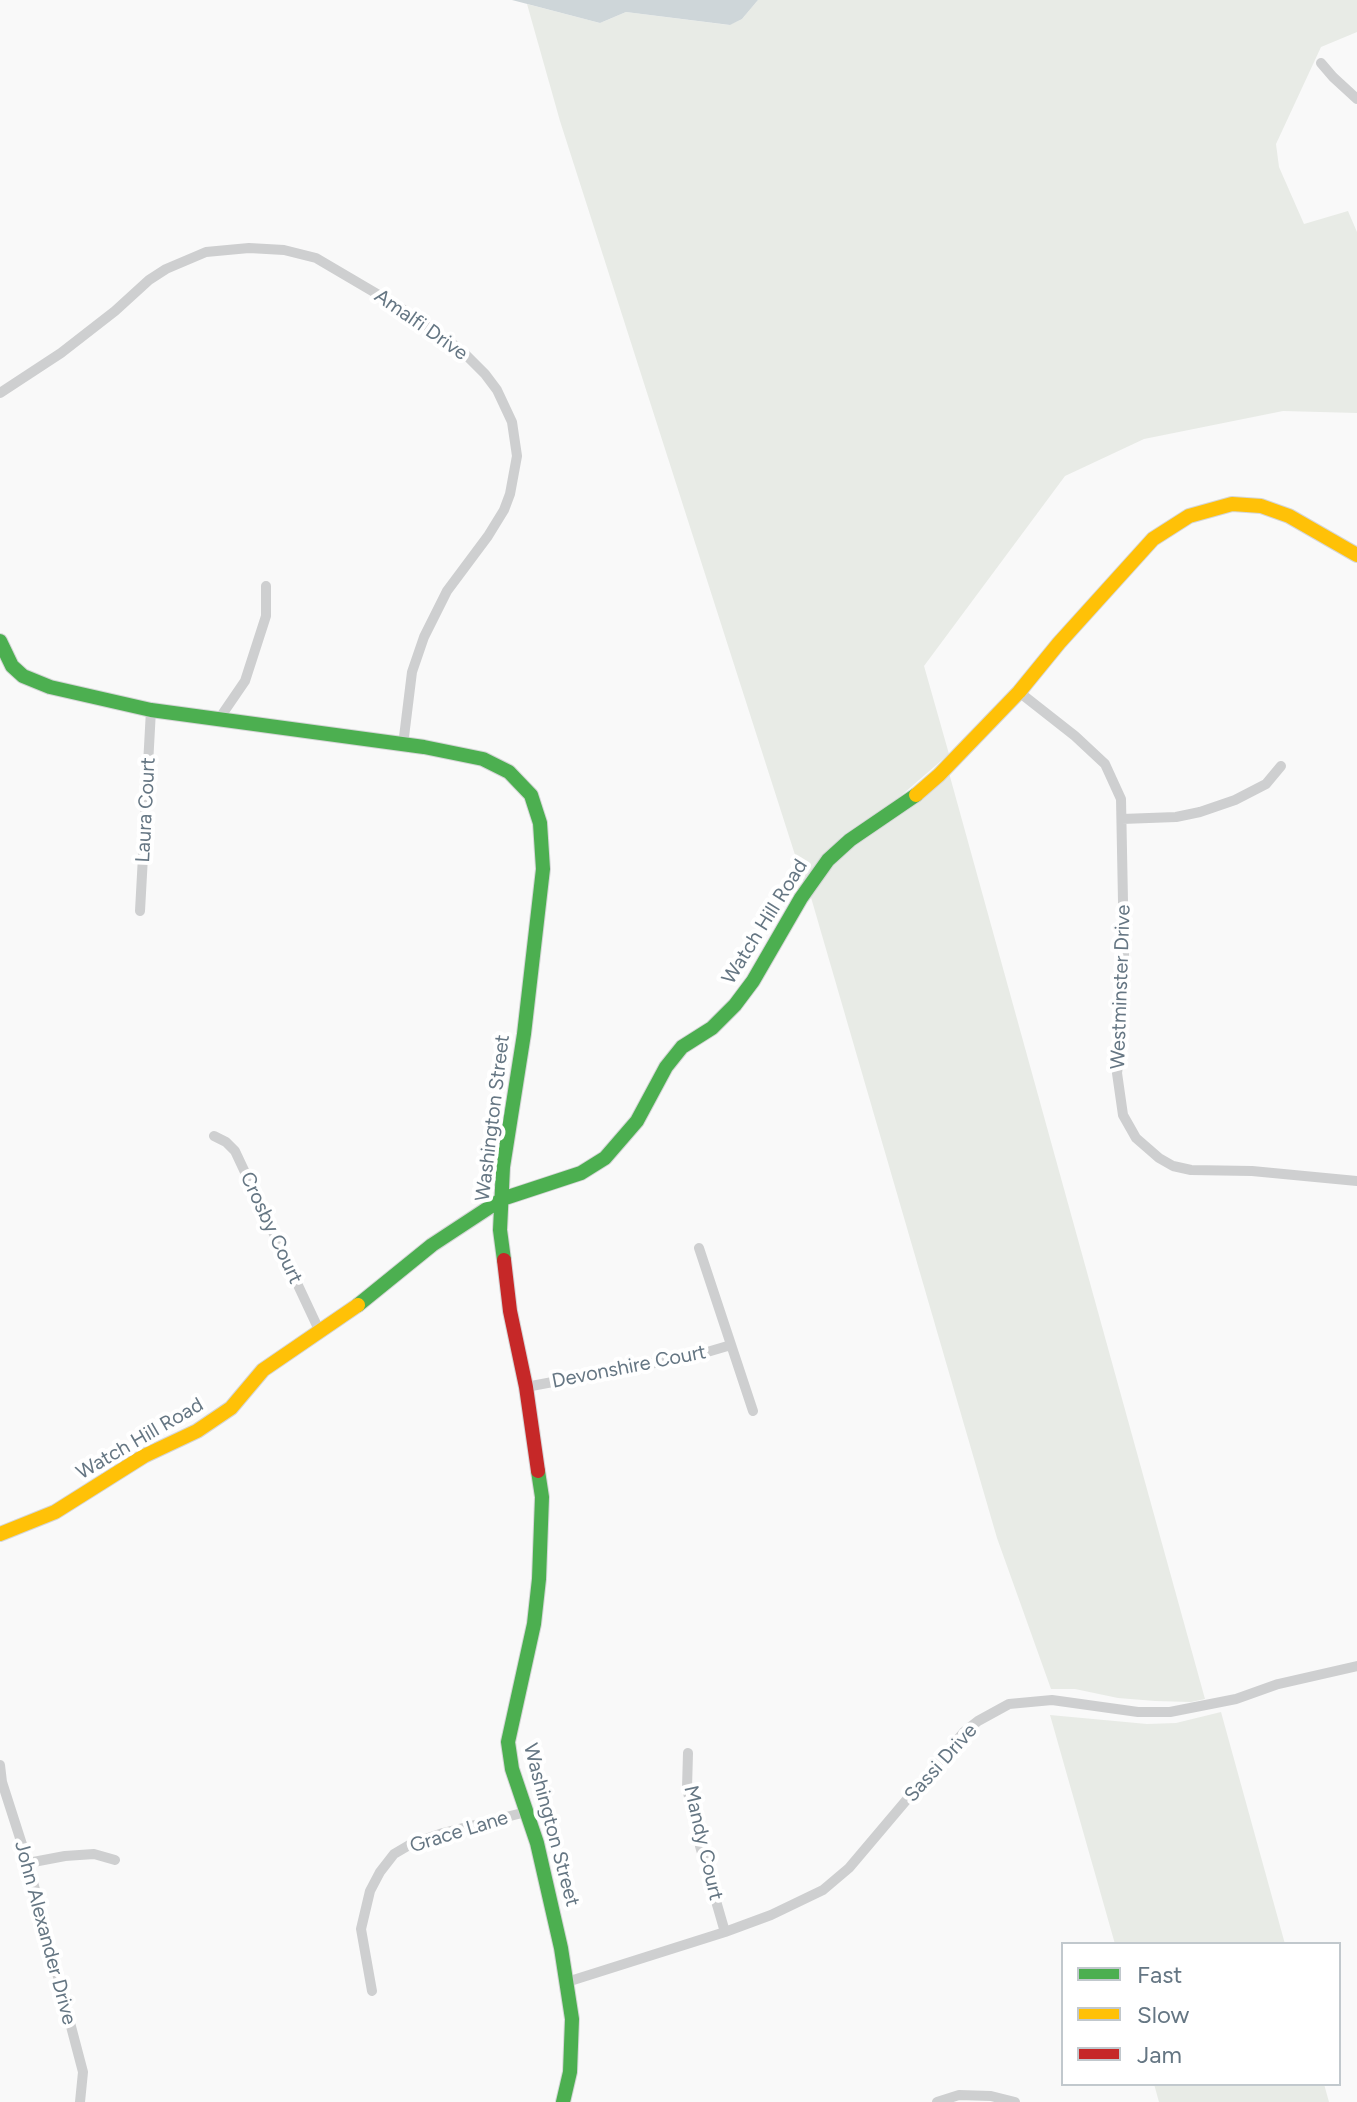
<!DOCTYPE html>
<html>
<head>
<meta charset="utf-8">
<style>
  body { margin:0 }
  #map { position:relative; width:1357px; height:2102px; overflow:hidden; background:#f9f9f9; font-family:Figtree,sans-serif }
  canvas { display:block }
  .legend { position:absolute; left:1061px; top:1942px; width:280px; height:144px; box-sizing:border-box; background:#fff; border:2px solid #c1c8cd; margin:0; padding:10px 14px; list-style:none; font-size:24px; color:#657683 }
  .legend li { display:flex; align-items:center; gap:16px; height:40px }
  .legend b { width:40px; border:2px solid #c1c8cd }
</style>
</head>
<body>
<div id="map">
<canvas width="1357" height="2102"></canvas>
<ul class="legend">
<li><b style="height:10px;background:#4caf50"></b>Fast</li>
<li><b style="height:10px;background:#ffc107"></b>Slow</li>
<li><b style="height:10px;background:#c62828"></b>Jam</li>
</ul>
</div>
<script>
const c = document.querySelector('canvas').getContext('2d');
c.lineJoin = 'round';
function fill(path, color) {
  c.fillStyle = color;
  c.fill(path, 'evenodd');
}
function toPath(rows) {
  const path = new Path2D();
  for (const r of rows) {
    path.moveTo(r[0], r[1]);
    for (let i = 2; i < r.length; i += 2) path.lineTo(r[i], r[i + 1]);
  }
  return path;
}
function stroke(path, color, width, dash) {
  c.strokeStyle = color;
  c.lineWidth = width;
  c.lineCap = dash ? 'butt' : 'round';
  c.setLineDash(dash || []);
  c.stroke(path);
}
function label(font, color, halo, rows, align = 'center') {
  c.font = font + ' Figtree,sans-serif';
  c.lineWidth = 8;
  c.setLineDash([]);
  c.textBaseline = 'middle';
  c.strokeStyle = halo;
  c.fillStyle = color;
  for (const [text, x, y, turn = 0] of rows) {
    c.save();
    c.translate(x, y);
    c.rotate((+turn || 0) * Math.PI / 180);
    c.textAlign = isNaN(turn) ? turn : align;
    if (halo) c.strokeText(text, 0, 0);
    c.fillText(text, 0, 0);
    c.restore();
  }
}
const green = toPath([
  [758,0,1357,0,1357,32,1321,47,1276,144,1279,167,1304,224,1348,211,1357,232,1357,413,1283,411,1144,439,1065,476,924,666,949,754,896,800,842,836,804,883,560,121,527,4,600,23,626,12,729,25,742,19],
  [949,773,1205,1699,1191,1702,1155,1701,1118,1698,1075,1689,1051,1689,997,1538,810,894,846,851],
  [1221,1712,1285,1944,1115,1944,1050,1715,1147,1724,1176,1723],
  [1154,2084,1324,2084,1329,2102,1159,2102]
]);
const water = toPath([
  [512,0,758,0,742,19,730,25,626,12,600,23]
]);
const street = toPath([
  [1321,63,1333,77,1357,99],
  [0,393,61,353,115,311,149,280,166,269,206,252,249,248,284,250,316,258,401,308,460,349,485,374,497,390,512,422,517,456,510,494,504,510,488,536,447,591,424,637,412,672,403,745],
  [1019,692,1075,736,1105,764,1121,799,1124,953,1123,1029,1117,1073,1123,1115,1136,1138,1159,1158,1173,1166,1191,1170,1252,1171,1357,1181],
  [219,719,245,681,266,616,266,586],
  [1122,819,1176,817,1200,812,1235,800,1266,784,1281,766],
  [140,911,151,710],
  [214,1136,226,1142,235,1151,319,1330],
  [699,1248,753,1411],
  [526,1387,697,1355,731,1345],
  [688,1753,687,1788,700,1846,725,1932],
  [0,1765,2,1782,28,1863,83,2072,80,2102],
  [28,1863,65,1856,94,1854,115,1860],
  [567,1982,725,1932,771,1915,823,1890,849,1868,964,1732,978,1721,1009,1704,1052,1700,1138,1712,1170,1712,1236,1699,1278,1684,1357,1666],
  [372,1991,361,1929,370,1891,380,1872,394,1854,411,1844,443,1833,526,1812],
  [937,2102,959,2095,991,2096,1015,2102]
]);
const fast = toPath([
  [0,641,12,666,23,676,50,687,151,710,424,747,483,759,509,772,531,795,540,823,543,869,524,1034,503,1167,500,1230,504,1260],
  [358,1305,432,1245,502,1199,581,1173,605,1158,637,1121,666,1067,682,1047,712,1028,735,1005,753,981,801,898,828,860,850,840,916,795],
  [538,1471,542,1497,539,1579,534,1624,508,1742,512,1769,537,1843,561,1948,572,2019,570,2072,563,2102]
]);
const slow = toPath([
  [916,795,939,775,1019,692,1059,643,1153,539,1189,516,1232,504,1261,506,1289,516,1357,555],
  [0,1534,55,1512,144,1456,197,1431,231,1408,263,1370,358,1305]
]);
const jam = toPath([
  [504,1260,510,1311,526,1387,538,1471]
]);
const streetNames = [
  ["Amalfi Drive",421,325,35],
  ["Laura Court",146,810,-87],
  ["Watch Hill Road",765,922,-58],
  ["Westminster Drive",1121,987,-88],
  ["Washington Street",493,1118,-83],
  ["Crosby Court",271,1228,65],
  ["Devonshire Court",629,1367,-11],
  ["Watch Hill Road",140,1439,-30],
  ["Sassi Drive",941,1763,-48],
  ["Washington Street",551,1825,75],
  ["Grace Lane",459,1832,-17],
  ["Mandy Court",703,1843,77],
  ["John Alexander Drive",45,1933,75]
];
fill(green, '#e8ebe6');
fill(water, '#ced6d9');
stroke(fast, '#d5d6d7', 16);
stroke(slow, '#d5d6d7', 16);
stroke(jam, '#d5d6d7', 16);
stroke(street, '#cecfd0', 10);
stroke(fast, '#4caf50', 14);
stroke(slow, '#ffc107', 14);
stroke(jam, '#c62828', 14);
label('20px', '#657683', '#fff', streetNames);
</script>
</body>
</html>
